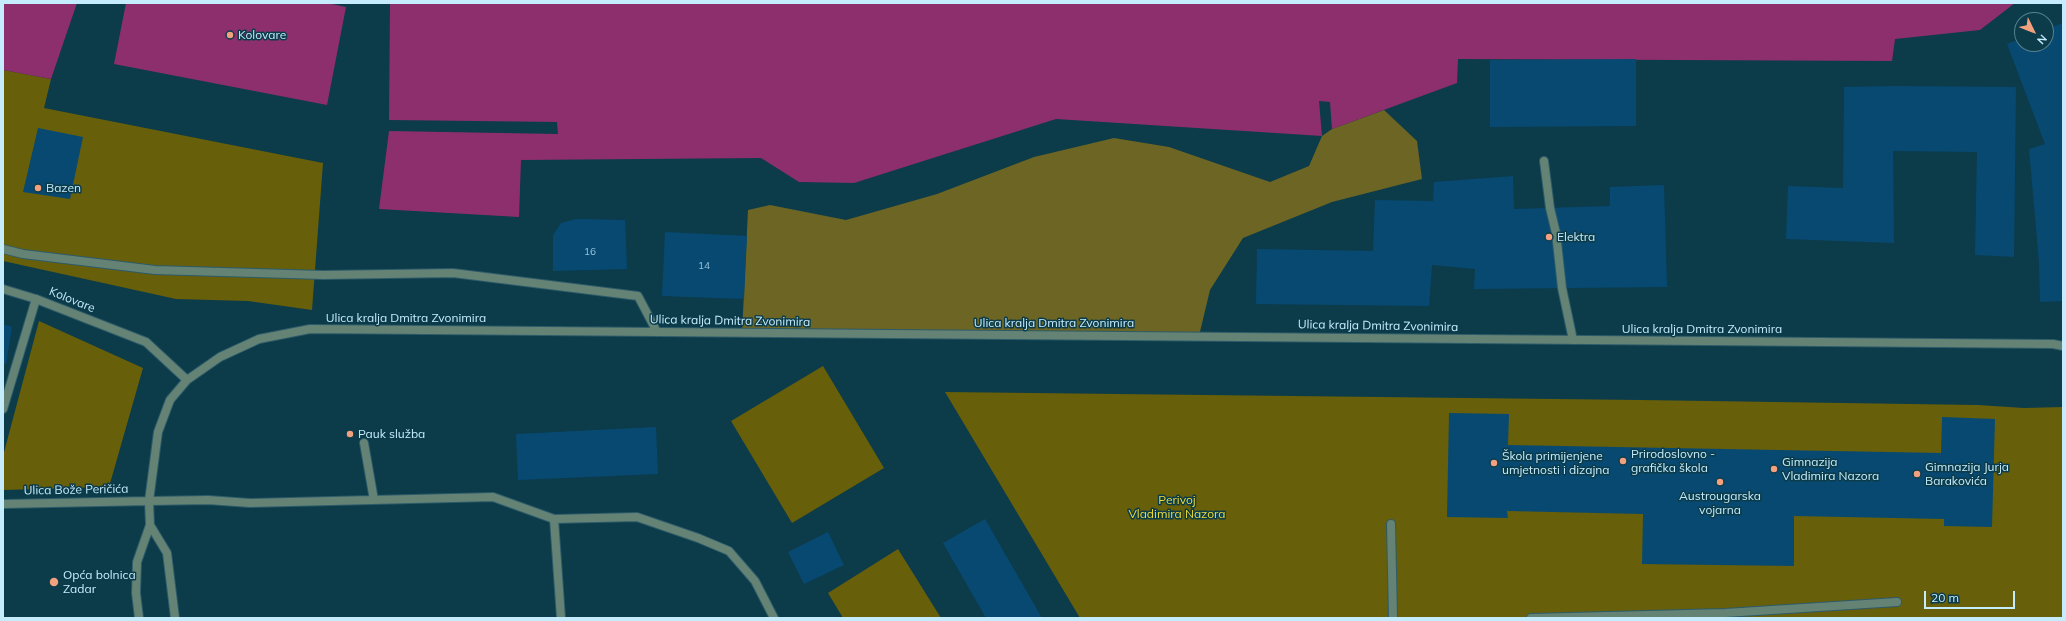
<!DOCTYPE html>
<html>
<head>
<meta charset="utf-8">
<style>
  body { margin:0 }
  #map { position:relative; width:2066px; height:621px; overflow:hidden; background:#0c3b4a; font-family:Mulish,sans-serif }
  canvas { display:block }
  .frame { position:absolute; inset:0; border:4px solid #c5ecfc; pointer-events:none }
  .north { position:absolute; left:2014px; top:12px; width:40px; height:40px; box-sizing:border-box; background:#0c3b4a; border:1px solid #568291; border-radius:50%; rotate:133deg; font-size:11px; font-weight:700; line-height:16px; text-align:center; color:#c5ecfc }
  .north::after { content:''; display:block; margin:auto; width:14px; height:18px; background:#f2a17e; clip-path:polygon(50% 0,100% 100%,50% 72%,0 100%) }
  .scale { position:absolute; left:1924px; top:591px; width:91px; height:18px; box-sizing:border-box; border:2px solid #c5ecfc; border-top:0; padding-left:5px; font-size:12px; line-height:14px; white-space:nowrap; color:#c5ecfc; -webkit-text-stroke:3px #0c3b4a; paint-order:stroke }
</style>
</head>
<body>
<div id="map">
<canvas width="2066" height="621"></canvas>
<div class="frame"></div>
<div class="north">N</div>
<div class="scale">20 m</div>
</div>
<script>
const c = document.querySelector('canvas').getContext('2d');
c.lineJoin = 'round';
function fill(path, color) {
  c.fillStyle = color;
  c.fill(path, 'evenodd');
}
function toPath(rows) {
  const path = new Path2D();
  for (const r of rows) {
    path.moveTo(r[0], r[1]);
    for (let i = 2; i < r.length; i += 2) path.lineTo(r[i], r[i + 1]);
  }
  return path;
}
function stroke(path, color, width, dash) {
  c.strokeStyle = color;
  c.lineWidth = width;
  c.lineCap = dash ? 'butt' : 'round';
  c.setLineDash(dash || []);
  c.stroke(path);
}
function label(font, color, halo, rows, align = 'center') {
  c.font = font + ' Mulish,sans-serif';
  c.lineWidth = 3;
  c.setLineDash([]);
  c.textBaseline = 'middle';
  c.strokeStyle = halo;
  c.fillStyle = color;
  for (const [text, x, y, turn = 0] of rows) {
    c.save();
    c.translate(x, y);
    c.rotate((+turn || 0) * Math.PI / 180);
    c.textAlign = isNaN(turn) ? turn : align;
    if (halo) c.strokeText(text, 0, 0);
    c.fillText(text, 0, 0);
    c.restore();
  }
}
const green = toPath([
  [3,70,51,79,44,108,323,163,312,310,248,301,176,299,3,261],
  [39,321,143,368,109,487,3,490,3,456],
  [823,366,884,468,792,523,731,421],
  [945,392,1641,400,1978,405,2024,408,2063,407,2063,618,1080,618],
  [898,549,941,618,843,618,828,593]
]);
const forest = toPath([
  [1384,110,1417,141,1422,179,1332,202,1243,238,1210,290,1199,336,742,333,748,210,770,205,846,220,937,194,1034,157,1114,138,1169,147,1270,182,1309,166,1322,136,1332,129]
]);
const water = toPath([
  [3,3,77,3,51,79,3,70],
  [126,3,327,3,346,7,327,105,114,64],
  [390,3,2015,3,1980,30,1895,39,1892,61,1458,59,1457,83,1332,129,1330,102,1319,101,1322,136,1056,119,854,183,799,182,761,158,521,160,519,217,379,209,389,131,558,134,557,122,389,120]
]);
const building = toPath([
  [2063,23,2063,301,2040,302,2039,262,2029,149,2045,144,2007,44,2022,38,2022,44,2046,44,2046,29],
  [1636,59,1636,126,1490,127,1490,60],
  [1895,86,2016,87,2014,257,1975,255,1977,152,1893,151,1894,243,1786,239,1788,186,1843,188,1844,87],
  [38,128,83,137,70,199,23,192],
  [1513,176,1514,209,1610,206,1610,187,1664,185,1667,287,1474,289,1475,269,1432,265,1429,306,1256,304,1257,249,1373,251,1375,200,1433,201,1434,182],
  [576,219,625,220,627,269,553,271,553,235,561,223],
  [665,232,747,236,744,299,662,296],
  [3,324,12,327,6,364,3,363],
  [1449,413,1509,414,1508,445,1941,453,1942,417,1995,419,1992,527,1944,526,1944,519,1794,516,1794,566,1642,564,1643,514,1507,511,1508,518,1447,517],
  [656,427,658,474,518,480,516,434],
  [985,519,1042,618,986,618,943,543],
  [828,532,844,565,804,584,788,552]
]);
const service = toPath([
  [1544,161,1550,208,1556,233,1562,288,1573,340],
  [3,249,23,254,155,270,323,275,453,273,638,296,657,332],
  [3,409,36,299],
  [364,443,374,500],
  [149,501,208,500,250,503,493,497,554,519,637,517,698,538,729,551,755,581,774,618],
  [554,519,561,618],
  [1391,524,1393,618],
  [1531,618,1725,613,1897,602]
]);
const minor = toPath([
  [3,289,36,299,146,342,187,380],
  [3,504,149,501],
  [150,525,167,553,175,618],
  [139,618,136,593,137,562,150,525,149,501,158,432,170,400,187,380,220,357,259,339,310,329,2053,344,2063,346]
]);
const markers = [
  [230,35,4,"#f2a17e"],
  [38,188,4,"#f2a17e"],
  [1549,237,4,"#f2a17e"],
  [350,434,4,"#f2a17e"],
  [1623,461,4,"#f2a17e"],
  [1494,463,4,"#f2a17e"],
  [1774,469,4,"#f2a17e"],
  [1917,474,4,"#f2a17e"],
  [1720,482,4,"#f2a17e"],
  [54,582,5,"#f2a17e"]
];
const numberNames = [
  ["16",590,252],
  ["14",704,266]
];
const poiNames = [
  ["Kolovare",238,35],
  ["Bazen",46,188],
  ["Elektra",1557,237],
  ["Pauk služba",358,434],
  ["Prirodoslovno -",1631,454],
  ["grafička škola",1631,468],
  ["Škola primijenjene",1502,456],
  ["umjetnosti i dizajna",1502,470],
  ["Gimnazija",1782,462],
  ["Vladimira Nazora",1782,476],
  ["Gimnazija Jurja",1925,467],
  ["Barakovića",1925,481],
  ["Austrougarska",1720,496,"center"],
  ["vojarna",1720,510,"center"],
  ["Opća bolnica",63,575],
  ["Zadar",63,589]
];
const streetNames = [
  ["Kolovare",72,300,22],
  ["Ulica kralja Dmitra Zvonimira",406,318],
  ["Ulica kralja Dmitra Zvonimira",730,321,1],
  ["Ulica kralja Dmitra Zvonimira",1054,323],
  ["Ulica kralja Dmitra Zvonimira",1378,326,1],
  ["Ulica kralja Dmitra Zvonimira",1702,329],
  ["Ulica Bože Peričića",76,490,-1]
];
const parkNames = [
  ["Perivoj",1177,500],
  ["Vladimira Nazora",1177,514]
];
fill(green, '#675f0a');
fill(forest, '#6c6524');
fill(water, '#8c2f6c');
fill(building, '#084972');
stroke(service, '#2d5b6a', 10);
stroke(minor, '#2d5b6a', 10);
stroke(service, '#658375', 8);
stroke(minor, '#658375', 8);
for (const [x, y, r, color] of markers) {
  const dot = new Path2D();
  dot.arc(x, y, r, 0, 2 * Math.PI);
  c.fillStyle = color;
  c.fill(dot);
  stroke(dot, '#0c3b4a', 1.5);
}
label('10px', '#96c3da', null, numberNames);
label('12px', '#c5ecfc', '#0c3b4a', poiNames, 'left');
label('12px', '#c5ecfc', '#0c3b4a', streetNames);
label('12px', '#eede36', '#0c3b4a', parkNames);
</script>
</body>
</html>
